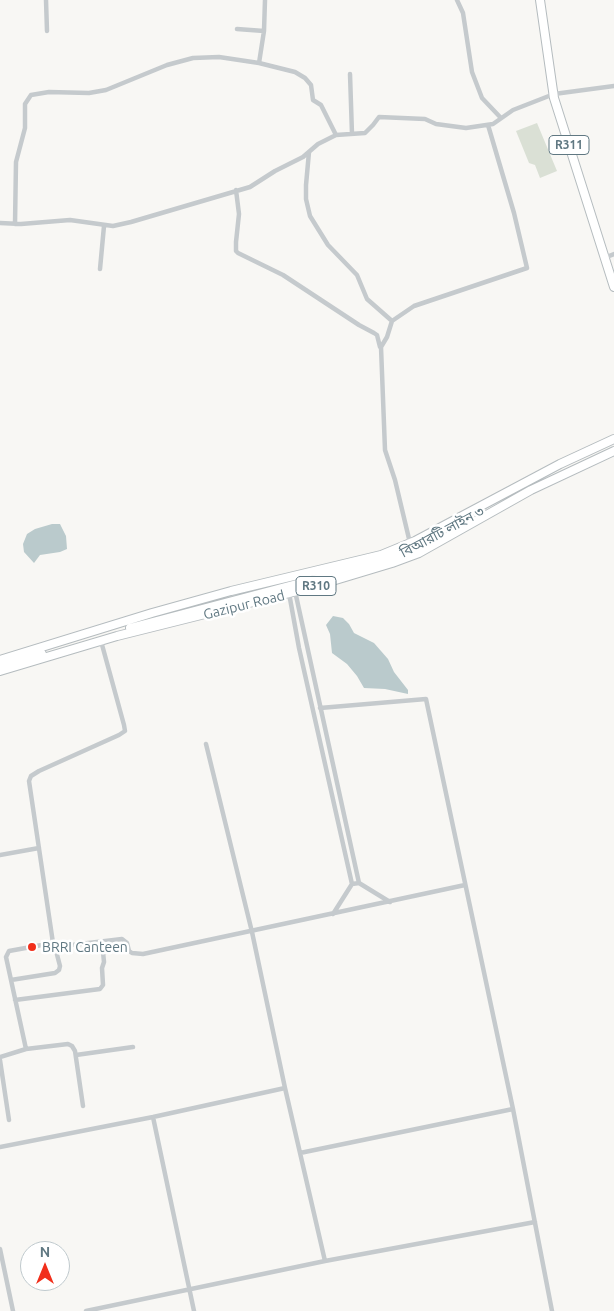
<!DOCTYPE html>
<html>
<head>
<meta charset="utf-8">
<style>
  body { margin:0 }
  #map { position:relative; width:614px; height:1311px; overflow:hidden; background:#f8f7f4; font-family:Ubuntu,sans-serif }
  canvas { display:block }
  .north { position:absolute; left:20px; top:1241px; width:50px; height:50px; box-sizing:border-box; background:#fff; border:1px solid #bfc9cd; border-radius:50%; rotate:0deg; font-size:14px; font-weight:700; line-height:20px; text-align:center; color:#607882 }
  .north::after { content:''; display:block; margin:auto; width:18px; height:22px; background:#f12f1b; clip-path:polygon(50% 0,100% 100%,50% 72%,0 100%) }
</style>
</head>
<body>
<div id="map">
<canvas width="614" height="1311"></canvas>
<div class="north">N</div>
</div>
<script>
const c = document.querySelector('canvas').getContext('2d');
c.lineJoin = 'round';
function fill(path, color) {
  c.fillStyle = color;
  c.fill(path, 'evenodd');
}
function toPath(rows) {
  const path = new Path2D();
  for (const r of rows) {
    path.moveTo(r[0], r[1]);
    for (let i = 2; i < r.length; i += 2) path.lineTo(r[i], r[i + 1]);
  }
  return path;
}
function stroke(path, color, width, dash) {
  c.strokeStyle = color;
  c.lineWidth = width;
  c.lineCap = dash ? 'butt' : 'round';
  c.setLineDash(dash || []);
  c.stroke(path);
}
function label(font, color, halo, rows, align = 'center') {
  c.font = font + ' Ubuntu,"Noto Sans Bengali",sans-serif';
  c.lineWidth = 5;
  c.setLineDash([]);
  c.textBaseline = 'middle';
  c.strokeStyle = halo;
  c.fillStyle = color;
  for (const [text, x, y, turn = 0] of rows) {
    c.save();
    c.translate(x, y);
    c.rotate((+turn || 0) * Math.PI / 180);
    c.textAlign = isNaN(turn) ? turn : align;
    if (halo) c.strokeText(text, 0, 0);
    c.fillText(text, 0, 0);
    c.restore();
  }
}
const green = toPath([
  [537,123,557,171,540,178,535,165,529,163,516,131]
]);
const water = toPath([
  [52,524,60,524,66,536,67,549,60,552,40,555,34,563,24,552,23,544,27,534,35,529],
  [333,616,343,618,349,624,354,633,374,643,388,659,394,672,408,690,408,694,385,689,364,688,357,676,347,664,332,653,330,634,326,625]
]);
const street = toPath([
  [46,0,47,31],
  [457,0,463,13,472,72,482,98,501,118],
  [237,29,264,31],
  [259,63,264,31,265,0],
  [350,74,352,134],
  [309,152,306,185,306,199,310,216,328,245,357,275,367,299,392,321],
  [236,190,239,214,236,242,236,251,238,253,283,275,359,325,374,333,377,335,380,347],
  [0,223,21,224,70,220,113,226,131,222,250,187,275,171,303,157,318,144,336,135,365,133,373,125,379,117,425,119,436,124,466,128,493,124,513,110,554,94,614,86],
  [15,224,16,162,25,128,25,104,31,95,49,92,89,93,106,90,167,65,193,58,219,57,259,63,295,72,305,78,311,85,313,100,321,105,336,135],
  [604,258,614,254],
  [100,269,104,226],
  [410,543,395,480,385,450,381,347,387,337,392,321,414,306,527,268,514,213,488,125],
  [295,591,359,883],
  [289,593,299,648,352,884],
  [320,708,426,699,513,1109],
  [206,744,252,932,285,1088,325,1261],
  [0,855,39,848],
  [333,914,352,884,359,883,390,902],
  [53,943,55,947,122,939,127,943,129,951,132,953,143,954,465,885],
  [11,980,55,973,59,970,60,966,55,947],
  [15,1000,100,989,103,985,102,968,104,962,102,942],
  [26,1049,6,957,9,951,53,943,29,781,31,776,39,771,119,735,125,731,124,725,101,641],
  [76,1055,133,1047],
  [0,1057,26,1049,68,1044,72,1046,75,1051,83,1106],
  [0,1060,9,1120],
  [153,1117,194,1311],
  [0,1147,153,1117,285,1088],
  [300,1153,513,1109,552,1311],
  [0,1249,13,1311],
  [86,1311,325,1261,535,1222]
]);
const primary = toPath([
  [540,0,554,98,614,287],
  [130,628,380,562,416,548,439,536],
  [0,660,152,613,231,591,381,555,415,541,560,464,614,439],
  [0,665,42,654],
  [0,671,117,636,309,588,392,563,419,553,531,490,614,451]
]);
const markers = [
  [32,947,5,"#f12f1b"]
];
const shields = [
  [569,145,40],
  [316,586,40]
];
const shieldNames = [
  ["R311",569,145],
  ["R310",316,586]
];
const streetNames = [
  ["বিআরটি লাইন ৩",442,532,-28],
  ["Gazipur Road",244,605,-14]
];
const poiNames = [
  ["BRRI Canteen",42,947]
];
fill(green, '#dae0d5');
fill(water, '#bacacc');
stroke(primary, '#b5bcbf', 10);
stroke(street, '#c5cacd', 4.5);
stroke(primary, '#fff', 8);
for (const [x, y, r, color] of markers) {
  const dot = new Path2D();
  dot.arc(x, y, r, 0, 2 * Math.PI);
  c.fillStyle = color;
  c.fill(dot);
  stroke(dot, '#fff', 2);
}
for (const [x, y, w] of shields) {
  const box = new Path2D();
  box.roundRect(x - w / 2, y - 9.5, w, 19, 4);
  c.fillStyle = '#fff';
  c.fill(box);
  stroke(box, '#607882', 1);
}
label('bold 12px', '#607882', null, shieldNames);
label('14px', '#607882', '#fff', streetNames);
label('14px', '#607882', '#fff', poiNames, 'left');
</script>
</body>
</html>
